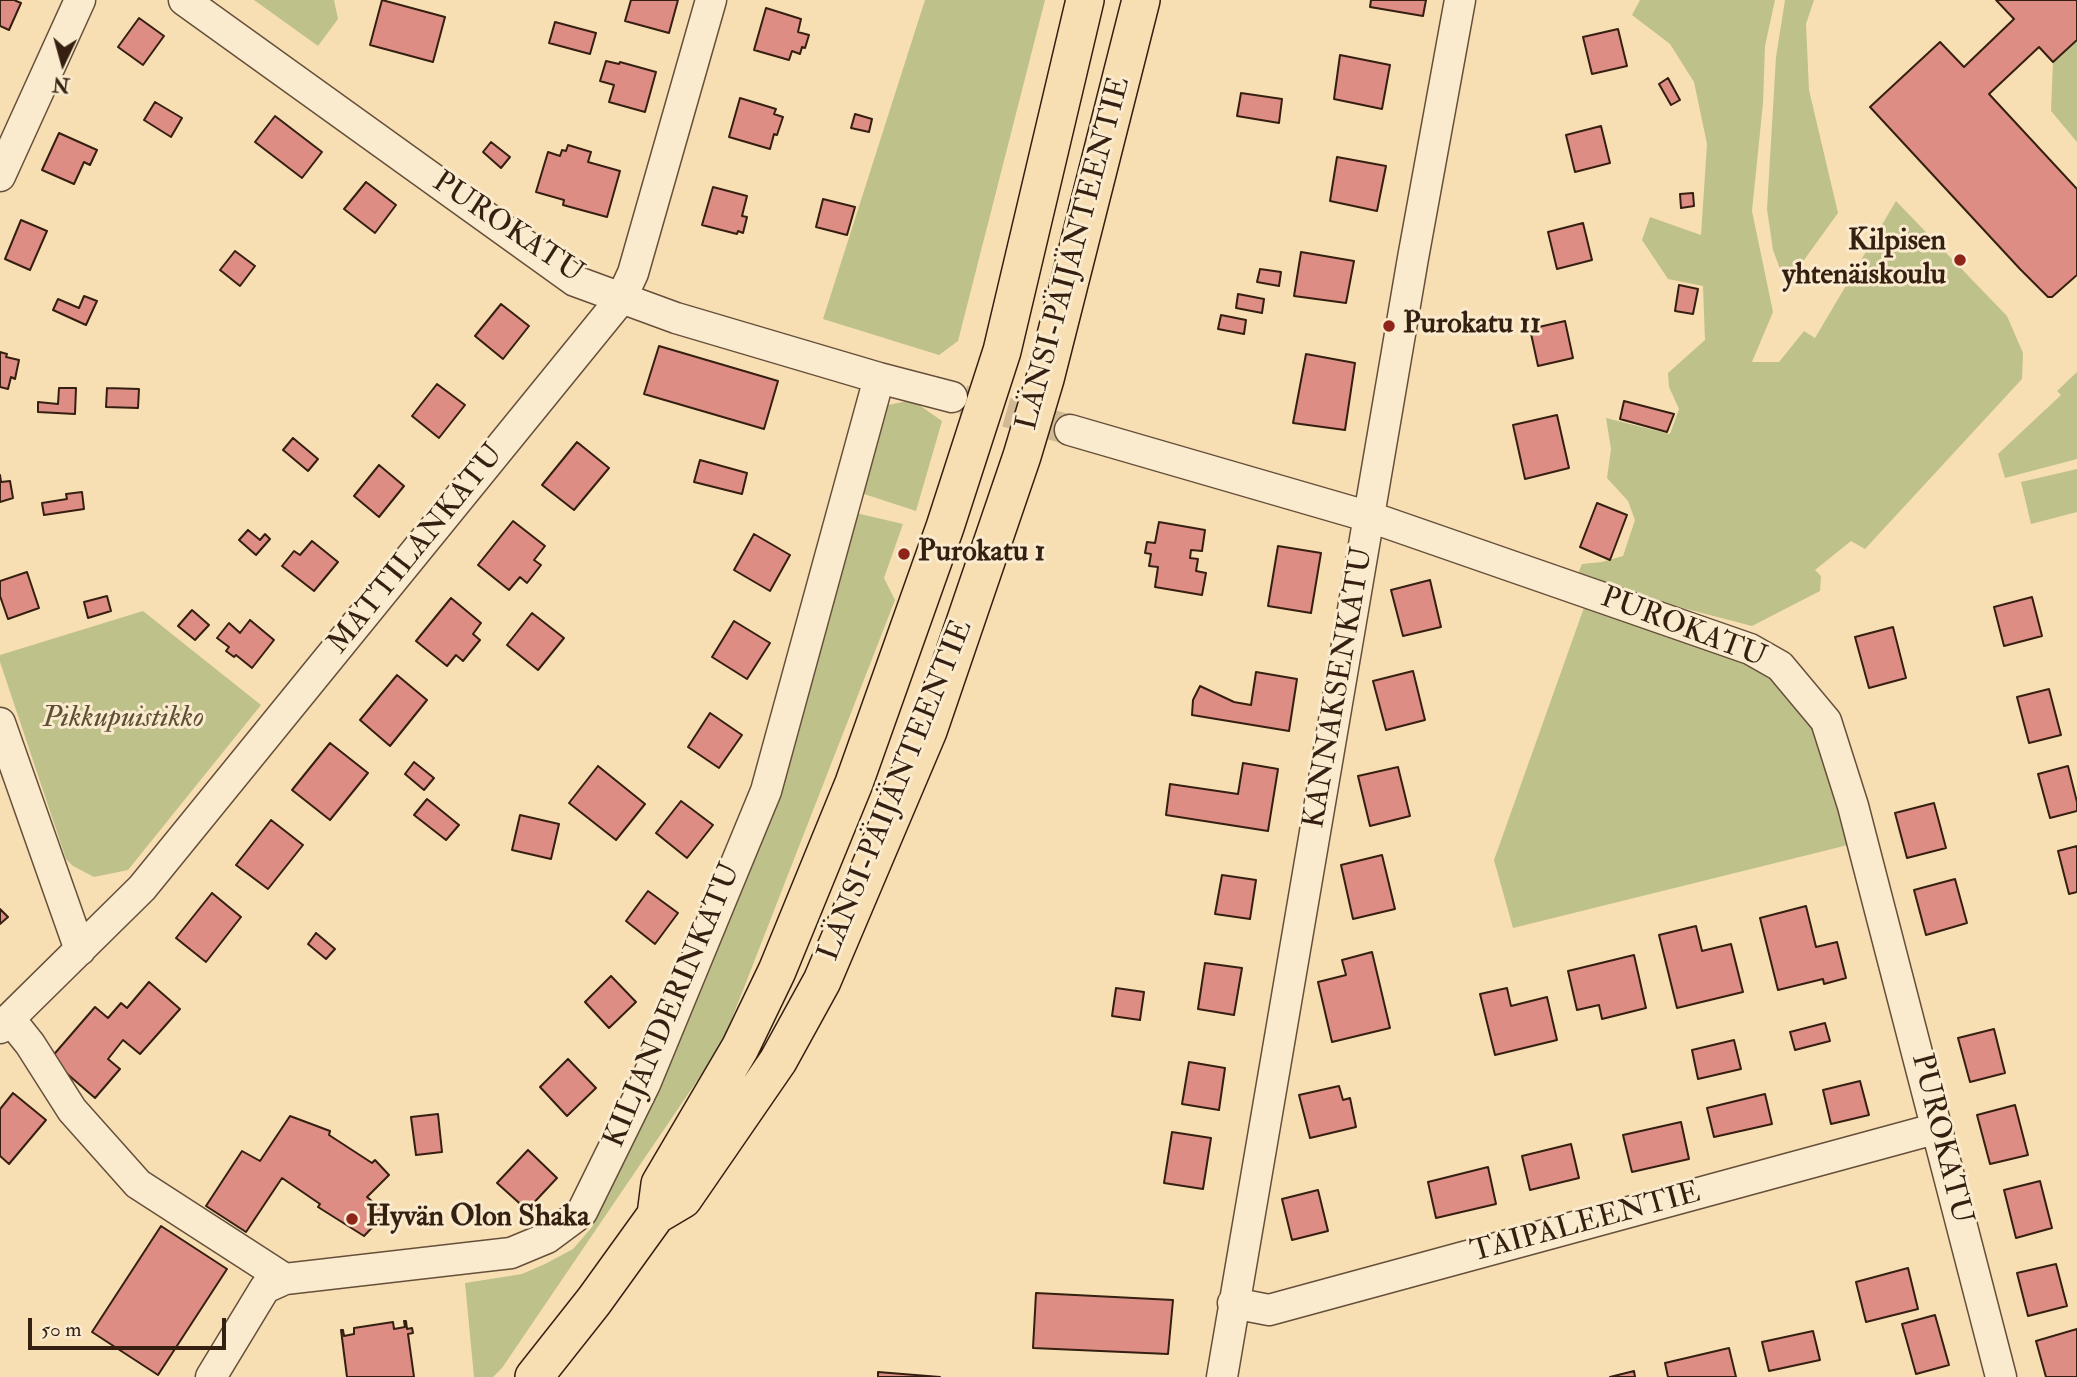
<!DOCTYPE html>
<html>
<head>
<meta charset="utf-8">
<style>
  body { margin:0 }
  #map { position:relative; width:2077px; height:1377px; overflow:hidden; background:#f7dfb3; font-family:"IM FELL Double Pica",serif }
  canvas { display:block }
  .north { position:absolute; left:28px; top:28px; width:70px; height:70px; -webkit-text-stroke:5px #faeace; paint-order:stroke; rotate:185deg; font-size:19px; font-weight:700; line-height:28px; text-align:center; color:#351f11 }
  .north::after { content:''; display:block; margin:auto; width:24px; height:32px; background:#351f11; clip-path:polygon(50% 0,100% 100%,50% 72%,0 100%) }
  .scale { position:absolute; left:28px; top:1318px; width:198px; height:32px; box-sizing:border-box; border:4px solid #351f11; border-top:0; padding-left:9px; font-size:21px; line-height:24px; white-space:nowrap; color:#351f11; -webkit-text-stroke:5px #faeace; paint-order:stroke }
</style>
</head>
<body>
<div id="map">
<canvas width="2077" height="1377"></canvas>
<div class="north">N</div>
<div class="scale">50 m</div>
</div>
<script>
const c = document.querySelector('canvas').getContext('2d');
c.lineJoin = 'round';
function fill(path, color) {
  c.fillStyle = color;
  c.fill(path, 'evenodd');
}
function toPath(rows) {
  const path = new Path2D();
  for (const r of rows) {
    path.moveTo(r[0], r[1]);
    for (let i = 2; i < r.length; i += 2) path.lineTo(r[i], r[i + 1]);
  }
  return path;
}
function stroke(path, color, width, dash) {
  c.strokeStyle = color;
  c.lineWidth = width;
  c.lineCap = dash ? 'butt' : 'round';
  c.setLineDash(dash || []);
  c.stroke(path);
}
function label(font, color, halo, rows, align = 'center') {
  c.font = font + ' "IM FELL Double Pica",serif';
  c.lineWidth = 6;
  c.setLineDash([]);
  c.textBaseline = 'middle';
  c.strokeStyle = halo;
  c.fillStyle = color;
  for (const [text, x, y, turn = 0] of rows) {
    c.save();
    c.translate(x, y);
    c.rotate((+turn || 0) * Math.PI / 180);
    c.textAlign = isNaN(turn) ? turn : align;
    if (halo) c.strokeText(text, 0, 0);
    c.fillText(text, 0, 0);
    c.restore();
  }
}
const green = toPath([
  [254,0,334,0,338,19,318,46],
  [925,0,1045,0,958,341,939,355,823,319],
  [1640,0,1775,0,1765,46,1763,103,1752,211,1773,312,1752,362,1779,362,1804,331,1815,338,1896,201,2007,316,2023,353,2022,379,1865,549,1851,541,1815,570,1821,576,1820,591,1752,626,1602,587,1577,576,1582,564,1602,562,1623,556,1635,520,1628,501,1607,478,1611,449,1606,418,1670,434,1679,409,1669,387,1668,373,1705,340,1703,286,1668,279,1642,240,1650,217,1701,235,1707,144,1694,82,1670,44,1632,15],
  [1785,0,1814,0,1806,24,1809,90,1838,213,1786,285,1773,250,1767,209,1776,57],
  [2077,40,2077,142,2051,111,2053,62],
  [2077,372,2077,459,2005,478,1998,454,2061,395,2057,391],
  [912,400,942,421,916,511,861,493,879,407],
  [2077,469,2077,512,2031,524,2021,482],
  [856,513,903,524,884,578,895,600,722,1044,502,1368,493,1377,474,1377,465,1283,522,1274,545,1264,573,1249,592,1227],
  [1586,602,1737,656,1775,676,1819,732,1848,845,1513,928,1494,860],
  [143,611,261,705,128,870,94,877,73,866,66,859,0,662,0,655]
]);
const building = toPath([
  [0,0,14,0,21,3,9,30,0,26,0,0],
  [382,0,445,17,433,62,370,45,382,0],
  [631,0,678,0,669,33,625,21,631,0],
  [1371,0,1426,0,1423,16,1370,7,1371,0],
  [1996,0,2077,0,2077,40,2053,62,2039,47,1989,94,2077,189,2077,275,2052,297,2048,297,2020,269,1870,107,1940,42,1964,67,2014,19,1996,0],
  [766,8,801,19,798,32,809,35,805,48,802,47,800,54,792,51,789,60,754,50,766,8],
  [139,18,164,36,143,65,118,47,139,18],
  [555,22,596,33,590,54,549,43,555,22],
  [1618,29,1627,66,1592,74,1583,37,1618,29],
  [1340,55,1390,65,1382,109,1334,99,1340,55],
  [606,61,619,64,620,62,656,72,645,112,609,102,614,85,600,81,606,61],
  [1668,78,1680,100,1671,105,1659,84,1668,78],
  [1241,93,1282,99,1279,123,1237,116,1241,93],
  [740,98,776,109,774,114,783,117,777,135,774,134,770,149,729,137,740,98],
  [155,102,182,118,171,137,144,120,155,102],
  [855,114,872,119,869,132,851,128,855,114],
  [275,116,322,152,302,178,255,142,275,116],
  [1601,126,1610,163,1575,172,1566,135,1601,126],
  [59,133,97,150,90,165,84,162,74,184,42,170,59,133],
  [491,142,510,157,501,168,483,152,491,142],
  [568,145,591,152,588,162,620,171,607,217,563,205,564,200,536,192,548,152,560,156,562,150,566,151,568,145],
  [1337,157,1386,166,1377,211,1330,201,1337,157],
  [366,182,396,205,375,233,344,209,366,182],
  [713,187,747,196,742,216,747,217,743,233,738,231,737,234,702,225,713,187],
  [1693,193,1694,206,1681,208,1680,194,1693,193],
  [823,199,855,207,847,235,816,227,823,199],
  [21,220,47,231,30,270,5,259,21,220],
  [1583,223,1592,260,1557,269,1548,232,1583,223],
  [235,251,255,266,240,286,220,270,235,251],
  [1301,252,1354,261,1346,303,1294,296,1301,252],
  [1260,269,1281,272,1279,286,1257,282,1260,269],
  [1679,285,1698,289,1693,314,1675,311,1679,285],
  [1238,294,1264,299,1262,313,1236,308,1238,294],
  [84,296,97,301,86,325,53,310,58,299,79,308,84,296],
  [501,304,529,326,503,359,475,336,501,304],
  [1221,315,1246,320,1244,334,1218,329,1221,315],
  [1565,321,1573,358,1538,366,1530,329,1565,321],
  [659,346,778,381,764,429,644,394,659,346],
  [0,352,7,354,6,357,19,360,15,379,11,377,8,389,0,387,0,352],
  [1306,354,1355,363,1345,430,1293,423,1306,354],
  [437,384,465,405,439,438,412,416,437,384],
  [59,388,76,388,75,414,38,412,38,402,58,404,59,388],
  [107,388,139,389,138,408,106,407,107,388],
  [1624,401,1674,414,1667,432,1620,419,1624,401],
  [1557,415,1569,468,1525,479,1513,425,1557,415],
  [293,438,318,459,308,471,283,450,293,438],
  [577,442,609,468,574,510,542,485,577,442],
  [700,460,747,473,742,494,694,482,700,460],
  [379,465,404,486,379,517,354,496,379,465],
  [0,475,1,482,10,481,13,498,0,502,0,475],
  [82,492,84,509,44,515,42,503,67,499,66,494,82,492],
  [1597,503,1627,515,1610,560,1580,547,1597,503],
  [513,521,545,546,534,560,541,565,527,583,520,577,509,590,478,565,513,521],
  [1159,522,1205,530,1202,551,1191,550,1190,558,1198,559,1196,571,1206,573,1202,595,1155,587,1158,567,1149,566,1151,554,1145,553,1147,542,1155,543,1159,522],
  [248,530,260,540,265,534,270,539,256,555,239,540,248,530],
  [754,534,790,555,770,591,734,570,754,534],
  [312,541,338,562,314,591,282,566,294,551,300,555,312,541],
  [1278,546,1321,553,1311,613,1268,606,1278,546],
  [27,572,39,608,8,619,0,596,0,581,27,572],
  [1430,580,1441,627,1403,636,1391,590,1430,580],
  [107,596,111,611,88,618,84,602,107,596],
  [2032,597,2042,636,2004,646,1994,607,2032,597],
  [451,598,481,623,473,634,480,640,463,661,456,655,447,666,416,641,451,598],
  [192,610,209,625,195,640,178,626,192,610],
  [532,613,564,638,538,670,507,645,532,613],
  [250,620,274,640,252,668,236,655,234,657,226,651,229,647,217,638,229,623,240,633,250,620],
  [734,621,770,643,747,679,712,657,734,621],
  [1893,627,1906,678,1869,688,1855,637,1893,627],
  [1413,671,1425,720,1386,730,1373,681,1413,671],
  [1256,672,1297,679,1289,731,1192,715,1193,700,1200,686,1234,702,1251,705,1256,672],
  [397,675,427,700,390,746,360,720,397,675],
  [2049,689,2061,735,2029,743,2017,697,2049,689],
  [710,713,742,735,719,768,688,747,710,713],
  [330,743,368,773,330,820,292,790,330,743],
  [414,762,434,778,424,790,405,774,414,762],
  [1243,763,1278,769,1268,831,1166,815,1170,784,1238,794,1243,763],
  [598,766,645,804,616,840,569,803,598,766],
  [2068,766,2077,802,2077,811,2050,818,2038,774,2068,766],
  [1398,767,1410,816,1370,826,1358,776,1398,767],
  [427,799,459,825,446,840,414,815,427,799],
  [681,801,713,825,687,858,656,833,681,801],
  [1934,803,1946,848,1907,858,1895,813,1934,803],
  [520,815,559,824,551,859,512,850,520,815],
  [271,820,303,845,268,889,236,865,271,820],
  [2077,846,2077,892,2069,894,2058,851,2077,846],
  [1382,855,1395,909,1353,919,1341,865,1382,855],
  [1222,875,1256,880,1250,919,1215,914,1222,875],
  [1955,879,1967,923,1926,935,1914,890,1955,879],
  [648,891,678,913,655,944,626,921,648,891],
  [212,893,241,917,206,962,176,938,212,893],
  [1806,906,1816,947,1837,942,1846,978,1824,984,1823,979,1778,990,1760,918,1806,906],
  [0,909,8,917,0,924,0,909],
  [1696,926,1702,951,1731,944,1743,992,1677,1008,1659,935,1696,926],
  [316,933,335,949,326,959,308,944,316,933],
  [1372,952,1390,1028,1332,1042,1318,982,1346,975,1342,960,1372,952],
  [1634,955,1646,1008,1602,1019,1599,1005,1577,1010,1568,971,1634,955],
  [1205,963,1242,968,1234,1015,1198,1009,1205,963],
  [611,976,636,1002,609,1028,585,1002,611,976],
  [149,982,180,1009,140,1054,123,1040,108,1059,120,1069,95,1098,50,1059,95,1007,108,1018,121,1003,127,1008,149,982],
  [1116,988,1144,992,1140,1020,1112,1016,1116,988],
  [1507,988,1511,1006,1547,997,1557,1040,1495,1055,1480,994,1507,988],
  [1825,1023,1830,1041,1795,1050,1790,1032,1825,1023],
  [1994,1029,2005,1073,1970,1082,1958,1038,1994,1029],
  [1734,1040,1741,1069,1698,1079,1692,1050,1734,1040],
  [568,1059,596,1088,567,1116,540,1087,568,1059],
  [1189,1062,1225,1068,1219,1110,1182,1104,1189,1062],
  [1860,1081,1869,1115,1831,1124,1823,1090,1860,1081],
  [1339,1086,1343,1100,1350,1098,1356,1127,1310,1138,1299,1095,1339,1086],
  [13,1093,46,1120,9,1164,0,1156,0,1109,13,1093],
  [1765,1094,1772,1124,1714,1137,1707,1108,1765,1094],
  [2015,1105,2028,1155,1990,1164,1977,1115,2015,1105],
  [438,1114,442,1152,416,1155,411,1117,438,1114],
  [290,1116,330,1131,329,1135,372,1163,375,1160,389,1175,367,1197,386,1213,364,1236,318,1207,320,1204,282,1178,246,1232,206,1206,242,1151,260,1161,290,1116],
  [1681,1122,1689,1159,1632,1172,1623,1135,1681,1122],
  [1172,1132,1211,1138,1203,1189,1164,1183,1172,1132],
  [1571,1144,1579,1178,1530,1190,1522,1156,1571,1144],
  [528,1150,557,1178,527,1210,497,1183,528,1150],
  [1488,1167,1496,1204,1436,1218,1428,1182,1488,1167],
  [2040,1181,2052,1228,2016,1238,2004,1190,2040,1181],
  [1318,1190,1328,1231,1292,1240,1282,1199,1318,1190],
  [161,1226,227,1269,158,1375,92,1332,161,1226],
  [2056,1264,2067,1306,2028,1316,2017,1273,2056,1264],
  [1908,1268,1918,1309,1866,1322,1856,1282,1908,1268],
  [1036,1293,1173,1300,1168,1354,1033,1348,1036,1293],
  [1935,1315,1949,1365,1916,1374,1902,1324,1935,1315],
  [404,1321,406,1321,407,1329,412,1328,413,1333,408,1334,414,1377,347,1377,341,1330,343,1330,344,1336,354,1334,354,1328,393,1322,394,1329,405,1327,404,1321],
  [2077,1329,2077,1377,2046,1377,2036,1341,2077,1329],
  [1813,1331,1820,1360,1769,1371,1762,1342,1813,1331],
  [1729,1348,1736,1377,1668,1377,1665,1363,1729,1348],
  [1634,1371,1635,1377,1610,1377,1634,1371],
  [878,1372,940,1377,878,1377,878,1372]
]);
const minorTunnel = toPath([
  [963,400,1070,430]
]);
const minor = toPath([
  [184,0,575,281,676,318,879,378,952,397],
  [0,176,80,0],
  [1070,430,1370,517,1750,649,1780,666,1826,721,1853,806,2001,1377],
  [0,723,80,950],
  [10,1019,30,1044,72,1110,138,1184,285,1279],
  [0,1028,142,888,621,299,633,273,711,0],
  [1233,1303,1269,1310,1938,1128],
  [211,1377,265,1288,285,1279,511,1253,547,1238,582,1212,645,1084,766,791,879,378],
  [1222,1377,1413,258,1460,0]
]);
const major = toPath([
  [656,1215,660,1184,740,1048,777,971,854,783,945,527,1002,351,1085,0],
  [534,1377,594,1301,656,1215,683,1199,778,1061,822,981,928,731,1022,456,1045,379,1141,0]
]);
const markers = [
  [1960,260,7,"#8f2418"],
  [1389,326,7,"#8f2418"],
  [904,554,7,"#8f2418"],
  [352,1219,7,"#8f2418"]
];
const streetNames = [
  ["PUROKATU",507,229,34],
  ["LÄNSI-PÄIJÄNTEENTIE",1075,254,-75],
  ["MATTILANKATU",417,550,-51],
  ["PUROKATU",1683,629,21],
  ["KANNAKSENKATU",1340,688,-80],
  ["LÄNSI-PÄIJÄNTEENTIE",897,791,-68],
  ["KILJANDERINKATU",674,1006,-67],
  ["PUROKATU",1940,1139,76],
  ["TAIPALEENTIE",1586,1224,-15]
];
const poiNames = [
  ["Kilpisen",1946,243,"right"],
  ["yhtenäiskoulu",1946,277,"right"],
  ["Purokatu 11",1403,326],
  ["Purokatu 1",918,554],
  ["Hyvän Olon Shaka",366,1219]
];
const parkNames = [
  ["Pikkupuistikko",123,720]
];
fill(green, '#bfc18b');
fill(building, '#dd8d84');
stroke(building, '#351f11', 2);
stroke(minorTunnel, '#d0b993', 30, [30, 15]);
stroke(minor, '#664f3a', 33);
stroke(major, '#351f11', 40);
stroke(minor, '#faeace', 30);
stroke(major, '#f7dfb3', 37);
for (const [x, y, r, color] of markers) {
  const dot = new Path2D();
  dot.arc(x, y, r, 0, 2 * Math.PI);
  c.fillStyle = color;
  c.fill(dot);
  stroke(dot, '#faeace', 2.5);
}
label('30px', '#351f11', '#faeace', streetNames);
label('bold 30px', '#351f11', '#faeace', poiNames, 'left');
label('italic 30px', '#5e5036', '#faeace', parkNames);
</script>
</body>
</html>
